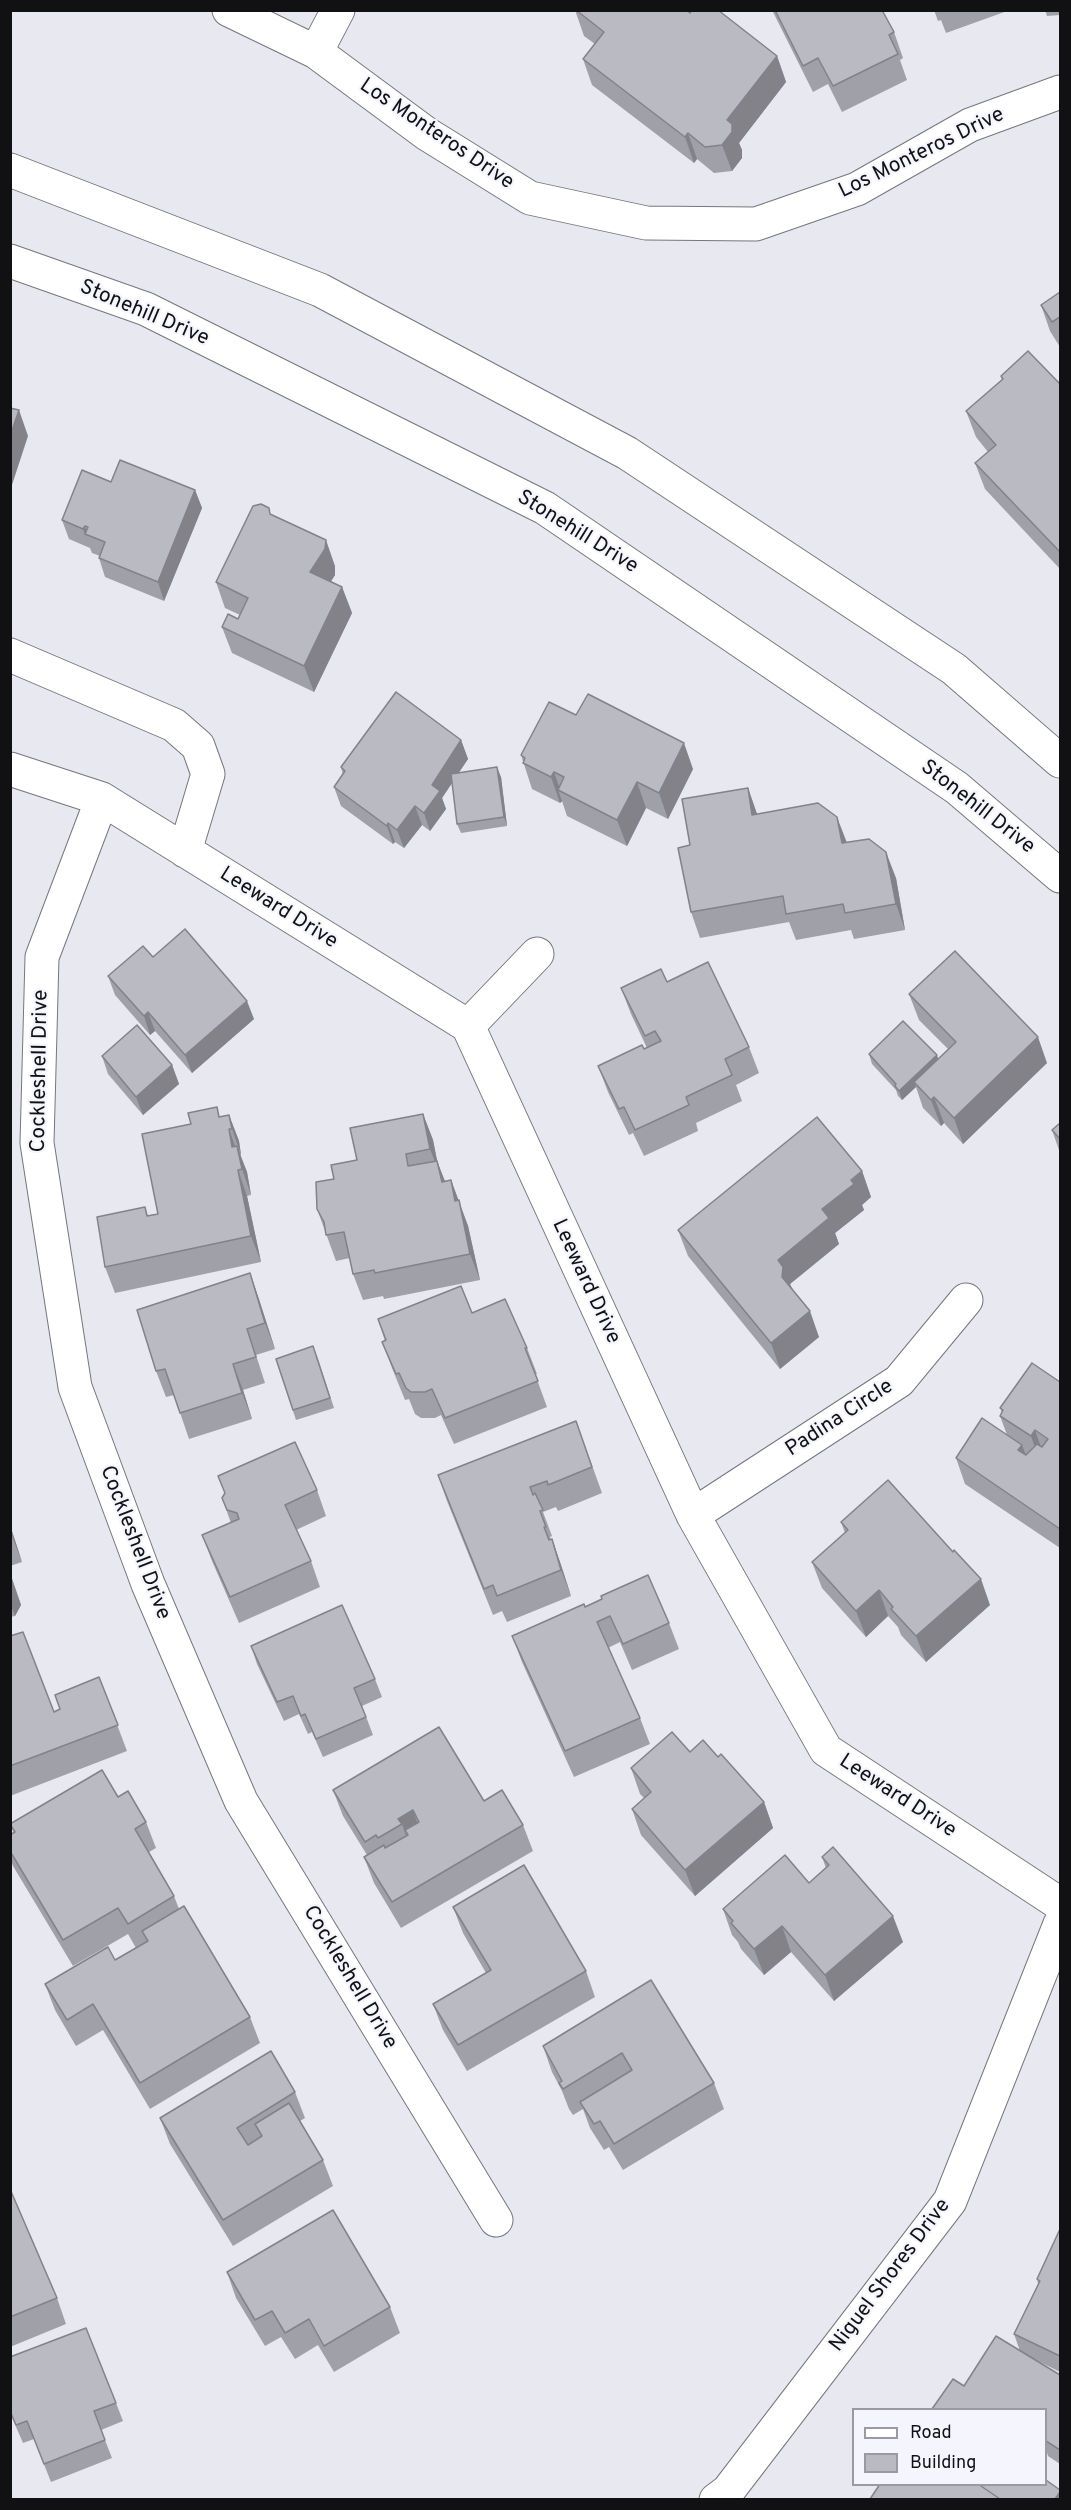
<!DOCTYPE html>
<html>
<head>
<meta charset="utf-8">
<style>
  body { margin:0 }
  #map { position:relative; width:1071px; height:2510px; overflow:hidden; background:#e7e8f0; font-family:Overpass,sans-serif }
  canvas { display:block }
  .frame { position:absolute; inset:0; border:12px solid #111114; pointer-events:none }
  .legend { position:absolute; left:852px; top:2408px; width:195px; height:78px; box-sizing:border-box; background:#f5f5fe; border:2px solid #9a9aa0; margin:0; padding:8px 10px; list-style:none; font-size:18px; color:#111114 }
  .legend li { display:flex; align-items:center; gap:12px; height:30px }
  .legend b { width:30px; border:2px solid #9a9aa0 }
</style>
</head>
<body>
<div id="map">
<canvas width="1071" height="2510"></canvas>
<div class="frame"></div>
<ul class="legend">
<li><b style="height:8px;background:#fff"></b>Road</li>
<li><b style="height:16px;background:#babac3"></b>Building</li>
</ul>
</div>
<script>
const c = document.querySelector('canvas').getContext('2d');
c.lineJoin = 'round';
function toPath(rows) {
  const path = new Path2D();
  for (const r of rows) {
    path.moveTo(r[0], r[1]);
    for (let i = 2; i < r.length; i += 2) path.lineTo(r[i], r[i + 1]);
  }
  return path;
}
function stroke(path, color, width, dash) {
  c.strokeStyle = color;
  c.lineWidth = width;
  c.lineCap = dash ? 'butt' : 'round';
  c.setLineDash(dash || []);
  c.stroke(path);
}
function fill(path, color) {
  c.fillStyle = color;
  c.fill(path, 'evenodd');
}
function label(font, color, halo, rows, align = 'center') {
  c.font = font + ' Overpass,sans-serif';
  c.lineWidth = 4.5;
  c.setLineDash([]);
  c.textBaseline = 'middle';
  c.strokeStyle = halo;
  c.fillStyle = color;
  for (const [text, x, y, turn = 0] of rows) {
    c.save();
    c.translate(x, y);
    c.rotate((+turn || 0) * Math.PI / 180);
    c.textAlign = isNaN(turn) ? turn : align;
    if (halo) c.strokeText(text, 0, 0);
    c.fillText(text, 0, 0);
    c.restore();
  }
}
const minor = toPath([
  [229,10,316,52,427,134,530,198,646,223,756,224,857,189,970,125,1060,92],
  [316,52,338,10],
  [10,655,174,725,198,746,208,774,185,851],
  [10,769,102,799,468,1026,693,1515,826,1750,1060,1904],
  [102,799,42,957,37,1143,75,1387,148,1584,241,1801,496,2220],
  [468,1026,537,954],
  [693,1515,899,1381,966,1300],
  [716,2500,728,2491,950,2201,1060,1924]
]);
const major = toPath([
  [10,170,320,290,627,453,954,669,1060,761],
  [10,261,146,309,545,508,957,788,1060,876]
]);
const wall = toPath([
  [575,10,777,56,786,82,739,143,742,150,742,158,732,171,714,173,697,159,694,163,592,85,583,59,595,44,584,36],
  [772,10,882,10,894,32,903,58,900,60,907,80,842,112,828,84,813,92],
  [934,10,1010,10,946,33,941,20,938,21],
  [1045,10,1060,10,1060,15,1047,16],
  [1060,292,1060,347,1050,331,1041,305],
  [1001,376,1060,384,1060,569,985,489,975,463,988,452,976,437,966,411,1002,380],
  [111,482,195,490,202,508,164,601,105,577,99,558,100,556,92,553,90,548,69,539,62,520],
  [271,515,335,566,335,575,331,581,342,587,352,613,314,692,232,653,222,627,238,619,240,615,225,608,216,582],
  [576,715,693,769,668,819,646,808,627,846,567,816,562,801,560,803,532,789,521,755],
  [461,740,468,759,459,772,501,777,507,826,461,833,457,824,452,783,442,798,446,809,430,831,422,825,404,848,395,842,393,844,341,806,334,787,343,775,341,767],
  [748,788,757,814,846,843,896,878,905,930,854,939,851,930,796,940,789,922,700,938,691,912,690,845],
  [153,957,254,1019,192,1073,155,1031,150,1035,115,995,108,976],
  [667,982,749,1047,759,1073,736,1085,742,1101,696,1123,698,1131,644,1156,633,1133,629,1135,608,1092,598,1066,647,1048,631,1014,621,988],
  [909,994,1047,1063,963,1144,944,1123,941,1126,923,1108,916,1087,902,1100,898,1096,896,1090,872,1064,869,1054,938,1059,948,1049,919,1020],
  [102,1056,172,1065,179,1084,143,1115,108,1074],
  [423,1114,433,1140,437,1161,445,1181,451,1180,468,1226,480,1280,384,1299,383,1296,363,1300,353,1274,350,1258,336,1261,317,1209,334,1179,357,1160],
  [229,1115,239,1141,241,1155,240,1155,247,1172,251,1195,247,1196,261,1262,115,1293,105,1267,145,1207,148,1216,158,1214,191,1124],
  [1060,1123,1060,1153,1052,1130],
  [862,1171,871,1197,862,1205,864,1210,835,1233,839,1244,790,1284,819,1337,780,1369,688,1256,678,1230],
  [250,1273,275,1349,256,1355,265,1383,243,1390,252,1419,189,1439,174,1395,166,1397,156,1371],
  [472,1313,527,1348,537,1374,535,1374,547,1407,454,1444,441,1415,435,1418,421,1418,415,1414,409,1399,405,1400,392,1368,382,1342,385,1341,378,1319],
  [317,1356,334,1408,296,1420,276,1359],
  [1060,1382,1060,1548,965,1484,956,1458,1007,1435,1000,1416,1002,1413,1000,1408],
  [576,1421,602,1493,558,1511,556,1507,543,1512,552,1536,550,1537,551,1540,552,1539,561,1565,571,1596,507,1622,502,1611,493,1615,447,1501,438,1475],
  [218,1476,317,1490,326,1516,296,1530,311,1561,320,1587,239,1623,212,1561,202,1535,231,1523,222,1498,225,1494],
  [841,1522,990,1605,926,1662,901,1635,898,1627,888,1616,866,1637,822,1588,812,1562,845,1533],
  [10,1525,22,1562,10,1566],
  [10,1573,21,1605,15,1616,10,1617],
  [585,1607,669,1623,679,1649,632,1670,620,1642,608,1648,640,1718,650,1744,574,1777,522,1662,512,1636],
  [10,1636,54,1712,60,1709,99,1677,127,1751,10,1796],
  [251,1646,375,1679,382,1697,362,1706,373,1735,323,1757,312,1732,308,1734,299,1714,284,1721,257,1664],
  [690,1752,764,1802,773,1828,695,1896,641,1835,632,1809,644,1798,640,1794,631,1768],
  [333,1790,484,1801,523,1825,533,1851,401,1928,374,1883,364,1857,367,1855,343,1816],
  [118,1797,146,1822,156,1848,149,1852,174,1896,179,1909,250,2017,260,2043,150,2109,103,2030,76,2046,55,2010,45,1984,115,1960,136,1948,128,1934,73,1966,13,1866,10,1858,10,1835,14,1833,10,1824],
  [822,1857,903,1942,834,2001,791,1952,764,1975,741,1949,738,1942,732,1935,723,1909,809,1883,826,1868],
  [453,1907,586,1971,595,1997,467,2071,443,2030,433,2004,486,1973,463,1933],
  [651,1980,714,2083,724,2109,623,2170,609,2147,604,2150,590,2128,583,2109,573,2115,569,2109,562,2091,552,2072,543,2046],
  [295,2092,305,2118,300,2121,323,2160,333,2186,233,2246,170,2144,160,2118],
  [10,2189,57,2298,66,2324,10,2347],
  [1060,2229,1060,2372,1028,2356,1060,2375,1060,2464,1048,2456,1046,2449,1046,2409,964,2386,1020,2351,1014,2334,1038,2284,1037,2279],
  [227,2272,390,2307,400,2333,334,2372,318,2345,295,2359,281,2337,265,2346,236,2298],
  [10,2357,116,2403,123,2421,101,2430,112,2458,51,2482,34,2439,23,2443,10,2413]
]);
const shadedWall = toPath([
  [777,56,786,82,739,143,742,150,742,158,732,171,722,145,727,120],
  [688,133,697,159,694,163,685,137],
  [19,410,28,436,10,491,10,436],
  [195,490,202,508,164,601,158,582],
  [85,526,88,536,85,534,90,548,83,529],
  [326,540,335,566,335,575,320,598,310,572],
  [342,587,352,613,314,692,304,666],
  [461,740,468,759,442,798,446,809,430,831,424,813,432,785],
  [684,743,693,769,668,819,659,793],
  [497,767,501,777,507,826,504,817],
  [554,772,561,792,558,790,562,801,560,803,551,777],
  [637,782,646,808,627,846,617,820],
  [748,788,757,814,752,815],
  [415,806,422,825,404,848,397,830],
  [837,817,847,843,842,843],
  [388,823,395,842,393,844,387,826],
  [886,852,896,878,905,930,896,904],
  [247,1001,254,1019,192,1073,185,1055],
  [148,1012,155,1031,150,1035,144,1016],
  [1038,1037,1047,1063,963,1144,954,1118],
  [937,1055,940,1064,914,1082,916,1087,902,1100,899,1091],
  [172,1065,179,1084,143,1115,136,1097],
  [934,1097,944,1123,941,1126,931,1100],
  [423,1114,433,1140,440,1175,430,1149],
  [229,1115,239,1141,241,1155,232,1129],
  [229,1129,238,1155,232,1147],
  [237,1146,247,1172,251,1195,242,1169],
  [437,1161,447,1187,442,1182],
  [238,1170,247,1196,261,1262,251,1236],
  [862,1171,871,1197,862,1205,864,1210,835,1233,839,1244,790,1284,793,1293,782,1277,778,1260,822,1209],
  [451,1180,468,1226,480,1280,470,1254,455,1201],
  [250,1273,259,1299,275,1349,265,1323],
  [810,1311,819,1337,780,1369,771,1343],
  [233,1364,243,1390,252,1419,242,1393],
  [1035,1430,1044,1456,1040,1462,1031,1436],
  [1022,1445,1032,1471,1018,1450],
  [10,1525,22,1562,10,1531],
  [552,1539,561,1565,571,1596,561,1570],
  [10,1573,21,1605,15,1616,10,1603],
  [981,1579,990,1605,926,1662,916,1636],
  [879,1590,888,1616,866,1637,856,1611],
  [764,1802,773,1828,695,1896,685,1870],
  [413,1810,422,1836,405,1830,410,1844,409,1844,402,1824,398,1819],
  [893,1916,903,1942,834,2001,825,1975],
  [782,1926,791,1952,764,1975,754,1949],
  [1060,2492,1060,2499,1055,2499]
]);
const building = toPath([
  [576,10,687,10,690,13,692,10,718,10,777,56,727,120,732,124,732,132,722,145,705,147,688,133,685,137,583,59,604,32,576,10],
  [775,10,882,10,894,32,889,35,898,54,833,86,818,58,803,66,775,10],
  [1060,292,1060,317,1052,322,1041,305,1060,292],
  [1028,351,1060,384,1060,552,975,463,996,445,966,411,1003,379,1001,376,1028,351],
  [10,408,19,410,10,436,10,408],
  [120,460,195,490,158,582,99,558,105,542,85,534,88,527,85,526,83,529,62,520,82,470,111,482,120,460],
  [261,504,269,508,270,514,326,540,325,549,310,572,342,587,304,666,222,627,228,614,238,619,248,598,216,582,253,506,261,504],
  [396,692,461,740,432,785,440,791,424,813,415,806,397,830,388,823,387,826,334,787,345,771,341,767,396,692],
  [588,694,684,743,659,793,637,782,617,820,558,790,564,777,554,772,551,777,523,763,525,758,521,755,549,702,576,715,588,694],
  [497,767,504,817,457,824,451,774,497,767],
  [748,788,752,815,818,803,837,817,842,843,869,839,886,852,896,904,845,913,843,904,786,914,783,896,691,912,678,848,690,845,682,799,748,788],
  [185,929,247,1001,185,1055,148,1012,144,1016,108,976,143,946,153,957,185,929],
  [955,951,1038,1037,954,1118,934,1097,931,1100,914,1082,956,1042,909,994,955,951],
  [708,962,749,1047,725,1059,732,1075,686,1097,689,1105,635,1130,624,1107,619,1109,598,1066,642,1045,644,1049,661,1041,655,1031,645,1036,621,988,661,969,667,982,708,962],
  [903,1021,937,1055,899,1091,895,1086,896,1084,869,1054,903,1021],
  [137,1025,172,1065,136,1097,102,1056,137,1025],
  [217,1107,219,1117,229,1115,232,1129,229,1129,232,1147,237,1146,242,1169,238,1170,251,1236,105,1267,97,1217,145,1207,147,1216,158,1214,142,1134,191,1124,188,1113,217,1107],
  [423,1114,430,1149,406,1154,408,1166,437,1161,442,1182,451,1180,455,1201,459,1200,470,1254,375,1273,374,1270,353,1274,344,1232,326,1235,324,1222,317,1209,316,1182,334,1179,331,1165,357,1160,350,1128,423,1114],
  [817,1117,862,1171,851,1180,854,1184,822,1209,829,1218,778,1260,783,1267,782,1277,810,1311,771,1343,678,1230,817,1117],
  [1060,1123,1060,1139,1052,1130,1060,1123],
  [250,1273,265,1323,247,1329,256,1357,233,1364,242,1393,180,1413,165,1369,156,1371,137,1310,250,1273],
  [461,1286,472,1313,505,1299,527,1348,525,1348,538,1381,445,1418,432,1389,425,1392,411,1392,406,1388,399,1373,396,1374,382,1342,386,1340,378,1319,461,1286],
  [313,1346,330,1398,293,1410,276,1359,313,1346],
  [1032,1363,1060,1382,1060,1529,956,1458,982,1418,1022,1445,1018,1450,1026,1455,1037,1444,1042,1447,1048,1439,1035,1430,1031,1436,1000,1416,1003,1410,1000,1408,1032,1363],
  [576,1421,592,1467,548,1485,547,1481,530,1487,533,1495,535,1493,543,1510,540,1511,546,1527,544,1527,549,1540,552,1539,561,1570,497,1596,493,1585,484,1589,438,1475,576,1421],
  [295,1442,317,1490,285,1505,311,1561,230,1597,202,1535,239,1519,237,1513,227,1510,222,1498,225,1493,218,1476,295,1442],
  [888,1480,953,1552,954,1550,981,1579,916,1636,891,1609,893,1607,879,1590,856,1611,812,1562,848,1530,841,1522,888,1480],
  [648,1575,669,1623,623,1644,610,1616,597,1622,640,1718,565,1751,512,1636,584,1604,585,1607,602,1599,601,1596,648,1575],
  [342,1605,375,1679,354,1688,366,1717,316,1739,305,1714,301,1716,293,1696,277,1702,251,1646,342,1605],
  [23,1632,54,1712,60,1709,55,1695,99,1677,118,1725,10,1766,10,1636,23,1632],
  [439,1727,484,1801,502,1790,523,1825,392,1902,364,1857,384,1845,385,1848,408,1835,405,1830,419,1822,413,1810,398,1819,402,1824,378,1838,376,1835,365,1842,333,1790,439,1727],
  [672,1732,690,1752,703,1740,718,1757,721,1754,764,1802,685,1870,632,1809,651,1792,631,1768,672,1732],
  [102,1770,118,1797,128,1791,146,1822,135,1829,174,1896,128,1924,118,1908,63,1940,10,1851,10,1835,15,1832,10,1824,102,1770],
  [833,1847,893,1916,825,1975,782,1926,754,1949,731,1923,733,1921,723,1909,785,1855,809,1883,829,1865,822,1857,833,1847],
  [524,1865,586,1971,458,2045,433,2004,491,1970,453,1907,524,1865],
  [184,1906,250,2017,140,2083,93,2004,67,2020,45,1984,108,1947,115,1960,148,1941,142,1931,184,1906],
  [651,1980,714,2083,614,2144,600,2121,594,2124,580,2102,632,2070,622,2053,563,2089,559,2083,562,2081,543,2046,651,1980],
  [271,2051,295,2092,237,2128,248,2145,262,2136,255,2124,289,2103,323,2160,223,2220,160,2118,271,2051],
  [10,2189,57,2298,10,2317,10,2189],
  [333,2210,390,2307,324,2346,309,2319,285,2333,272,2311,255,2320,227,2272,333,2210],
  [1060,2229,1060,2356,1014,2334,1040,2281,1037,2279,1060,2229],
  [86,2328,116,2403,94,2411,105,2440,44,2464,27,2421,16,2425,10,2411,10,2357,86,2328],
  [996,2336,1060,2375,1060,2450,1046,2441,1046,2409,932,2409,953,2379,964,2386,996,2336],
  [1046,2480,1060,2490,1060,2492,1055,2499,1000,2499,978,2484,1046,2484,1046,2480],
  [880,2484,978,2484,1000,2499,870,2499,880,2484]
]);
const streetNames = [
  ["Los Monteros Drive",436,135,34],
  ["Los Monteros Drive",922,154,-26],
  ["Stonehill Drive",144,314,23],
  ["Stonehill Drive",577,533,32],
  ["Stonehill Drive",977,808,38],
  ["Leeward Drive",278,909,32],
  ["Cockleshell Drive",41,1071,-89],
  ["Leeward Drive",585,1282,65],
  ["Padina Circle",840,1419,-33],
  ["Cockleshell Drive",134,1543,69],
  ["Leeward Drive",897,1797,33],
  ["Cockleshell Drive",349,1978,59],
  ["Niguel Shores Drive",891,2276,-53]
];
stroke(minor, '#76767e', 35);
stroke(major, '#76767e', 35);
stroke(minor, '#fff', 33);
stroke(major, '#fff', 33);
fill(wall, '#a0a0a8');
fill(shadedWall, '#828288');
fill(building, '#babac3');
stroke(building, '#828288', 1.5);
label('21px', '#111114', '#f5f5fe', streetNames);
</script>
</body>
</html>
